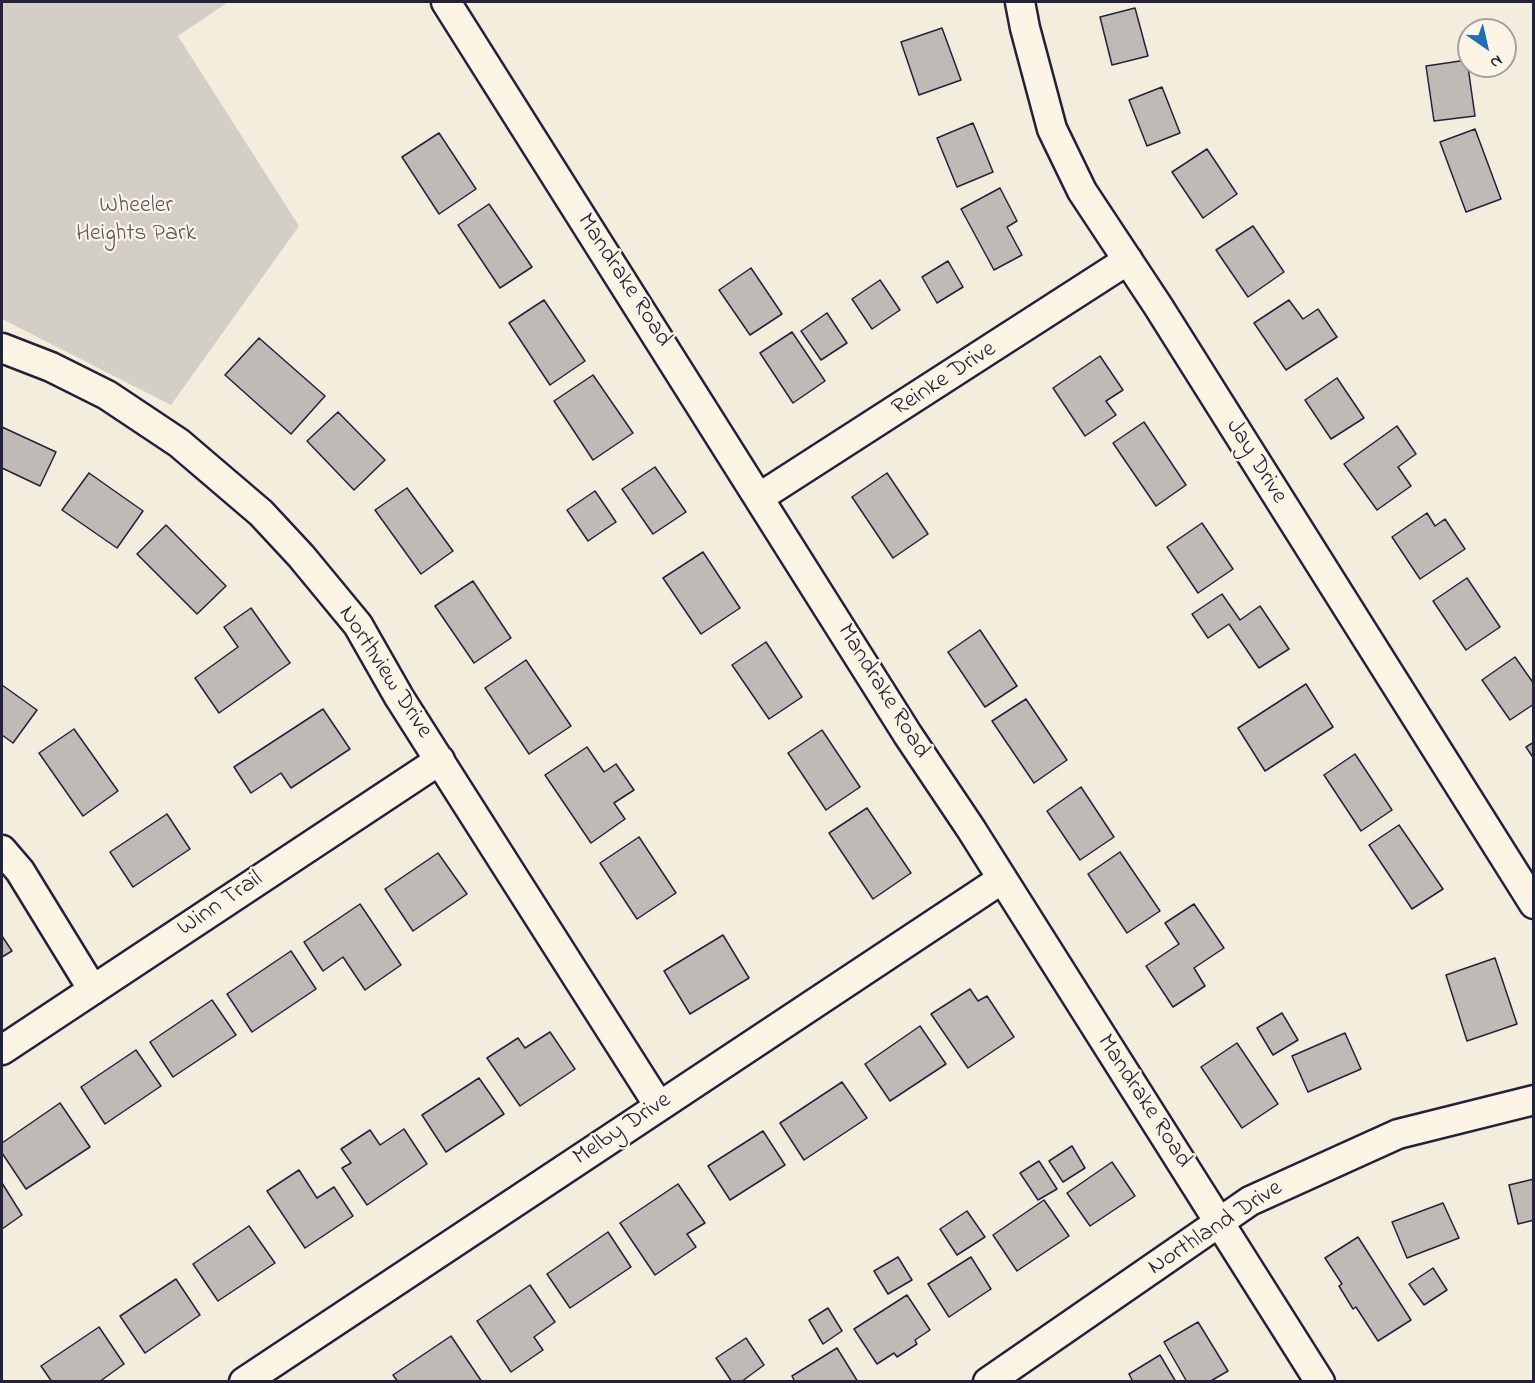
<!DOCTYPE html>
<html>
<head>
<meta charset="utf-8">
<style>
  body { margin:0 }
  #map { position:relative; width:1535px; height:1383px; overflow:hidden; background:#f3edde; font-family:"Indie Flower",sans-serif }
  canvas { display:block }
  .frame { position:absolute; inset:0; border:3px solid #22223b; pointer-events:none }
  .north { position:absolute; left:1457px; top:18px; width:60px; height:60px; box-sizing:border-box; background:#fcf5e5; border:2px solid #a5a1a1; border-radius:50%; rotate:146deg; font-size:16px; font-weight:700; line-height:24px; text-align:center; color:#22223b }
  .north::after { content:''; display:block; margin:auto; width:21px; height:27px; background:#1f6fb2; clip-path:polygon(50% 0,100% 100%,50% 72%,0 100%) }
</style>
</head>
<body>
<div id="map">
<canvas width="1535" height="1383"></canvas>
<div class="frame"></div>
<div class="north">N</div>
</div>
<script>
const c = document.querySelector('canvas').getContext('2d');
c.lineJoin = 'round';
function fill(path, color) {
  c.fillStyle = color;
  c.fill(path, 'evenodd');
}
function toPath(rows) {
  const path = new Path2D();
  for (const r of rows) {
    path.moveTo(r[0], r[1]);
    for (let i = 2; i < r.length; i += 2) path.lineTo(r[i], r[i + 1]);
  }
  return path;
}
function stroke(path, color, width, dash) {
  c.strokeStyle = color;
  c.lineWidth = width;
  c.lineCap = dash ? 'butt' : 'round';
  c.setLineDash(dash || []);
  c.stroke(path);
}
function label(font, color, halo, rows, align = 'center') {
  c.font = font + ' "Indie Flower",sans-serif';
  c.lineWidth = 4.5;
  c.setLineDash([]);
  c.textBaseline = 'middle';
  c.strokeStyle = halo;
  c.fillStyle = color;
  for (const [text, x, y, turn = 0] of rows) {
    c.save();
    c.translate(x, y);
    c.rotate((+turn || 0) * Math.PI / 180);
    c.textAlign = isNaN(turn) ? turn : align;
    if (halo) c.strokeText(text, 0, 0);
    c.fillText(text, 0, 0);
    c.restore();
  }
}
const green = toPath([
  [2,2,228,2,178,36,299,226,171,405,2,319]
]);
const building = toPath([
  [1135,8,1148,56,1112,65,1100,17,1135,8],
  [942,28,961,80,919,95,901,42,942,28],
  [1467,60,1475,116,1434,121,1426,66,1467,60],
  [1162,87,1180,133,1147,146,1129,100,1162,87],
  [973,123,993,172,957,187,937,138,973,123],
  [1475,129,1501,199,1466,212,1440,142,1475,129],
  [439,133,476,189,439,214,402,157,439,133],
  [1207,149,1237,194,1203,218,1172,172,1207,149],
  [1000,188,1017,221,1007,227,1022,255,994,270,961,209,1000,188],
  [489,204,532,267,500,288,458,225,489,204],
  [1253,226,1284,272,1248,297,1216,250,1253,226],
  [948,261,963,287,937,303,922,277,948,261],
  [751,268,782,314,750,335,719,290,751,268],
  [880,280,900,310,872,329,852,299,880,280],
  [544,300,585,361,550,385,509,323,544,300],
  [1289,300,1303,319,1318,309,1337,337,1286,370,1254,323,1289,300],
  [827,313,847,343,821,360,801,331,827,313],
  [792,332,825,381,793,403,760,353,792,332],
  [259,338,325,396,291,434,225,375,259,338],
  [1100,356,1123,390,1106,401,1116,415,1085,436,1053,388,1100,356],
  [593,375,633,433,593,460,554,401,593,375],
  [1337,378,1364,418,1331,439,1305,400,1337,378],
  [338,412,385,460,354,490,307,441,338,412],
  [1144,422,1186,485,1156,506,1113,443,1144,422],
  [1397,426,1416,454,1398,467,1411,486,1377,510,1344,464,1397,426],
  [2,427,56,452,40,486,2,468,2,427],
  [655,467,686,512,653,534,622,489,655,467],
  [89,473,143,511,117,548,62,510,89,473],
  [887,473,928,534,893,558,852,497,887,473],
  [407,488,453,551,421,574,375,510,407,488],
  [595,491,616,522,588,541,567,510,595,491],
  [1427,513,1435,526,1445,519,1465,549,1420,579,1392,537,1427,513],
  [1202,523,1233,569,1198,593,1167,547,1202,523],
  [166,525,226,586,197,614,137,554,166,525],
  [703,552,740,608,701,634,663,578,703,552],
  [1467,578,1500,627,1466,650,1433,601,1467,578],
  [473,581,511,638,474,663,435,606,473,581],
  [1222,594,1240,620,1260,606,1289,649,1259,668,1229,624,1208,638,1192,614,1222,594],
  [251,608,290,663,219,713,195,678,238,647,224,627,251,608],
  [980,630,1017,686,985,707,948,652,980,630],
  [766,642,802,697,769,719,732,665,766,642],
  [1515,657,1534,684,1534,704,1510,720,1482,680,1515,657],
  [526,660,571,726,529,754,485,688,526,660],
  [1306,684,1333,727,1265,771,1238,728,1306,684],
  [2,685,37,710,13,743,2,735,2,685],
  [1026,699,1067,760,1034,783,992,721,1026,699],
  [323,709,350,749,291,788,281,773,251,793,234,767,323,709],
  [74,729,118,791,83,816,39,753,74,729],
  [822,730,860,787,826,810,788,753,822,730],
  [1534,742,1534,759,1526,747,1534,742],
  [587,747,604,772,616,764,634,790,614,803,625,819,591,843,545,775,587,747],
  [1355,754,1392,810,1361,831,1324,775,1355,754],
  [1081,787,1114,837,1080,860,1047,811,1081,787],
  [867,808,911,873,873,899,829,833,867,808],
  [167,814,190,849,133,887,110,852,167,814],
  [1399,825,1443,889,1412,909,1369,845,1399,825],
  [639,837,676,893,637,919,600,863,639,837],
  [1120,852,1160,911,1127,933,1088,874,1120,852],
  [438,853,467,894,413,931,385,889,438,853],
  [360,904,401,965,365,990,343,957,323,971,304,942,360,904],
  [1194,904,1224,948,1194,968,1205,986,1173,1007,1146,966,1179,944,1165,923,1194,904],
  [723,935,749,978,690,1014,664,971,723,935],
  [2,936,12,951,2,957,2,936],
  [291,951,316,989,252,1032,227,994,291,951],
  [1495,958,1517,1024,1467,1041,1446,975,1495,958],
  [970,989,978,1001,987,996,1014,1037,968,1068,931,1014,970,989],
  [212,1000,236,1035,173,1077,150,1042,212,1000],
  [1282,1013,1298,1040,1273,1055,1257,1028,1282,1013],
  [920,1026,946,1064,890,1101,865,1064,920,1026],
  [550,1032,575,1069,520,1106,487,1058,518,1038,525,1048,550,1032],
  [1345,1033,1361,1069,1308,1092,1292,1056,1345,1033],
  [1237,1043,1278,1104,1242,1128,1201,1067,1237,1043],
  [136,1050,161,1086,105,1124,81,1087,136,1050],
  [479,1078,504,1114,446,1152,422,1115,479,1078],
  [842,1082,867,1118,804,1160,780,1123,842,1082],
  [60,1103,90,1147,26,1189,2,1153,2,1143,60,1103],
  [404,1129,427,1164,367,1205,342,1168,351,1163,341,1149,370,1130,380,1145,404,1129],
  [763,1131,785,1165,730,1200,708,1166,763,1131],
  [1072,1146,1085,1168,1063,1182,1049,1161,1072,1146],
  [1039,1161,1057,1189,1038,1200,1020,1173,1039,1161],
  [1112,1162,1135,1196,1090,1226,1067,1193,1112,1162],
  [299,1170,317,1198,334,1187,353,1216,305,1248,267,1191,299,1170],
  [1534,1179,1534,1220,1518,1224,1509,1185,1534,1179],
  [2,1183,22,1215,2,1229,2,1183],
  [678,1184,705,1223,687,1234,696,1247,655,1275,620,1223,678,1184],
  [1044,1200,1069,1236,1017,1271,993,1235,1044,1200],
  [1443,1203,1459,1238,1407,1258,1392,1222,1443,1203],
  [967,1211,985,1237,957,1255,940,1229,967,1211],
  [249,1226,275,1263,218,1301,193,1264,249,1226],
  [608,1232,631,1267,570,1308,547,1274,608,1232],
  [1358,1237,1411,1320,1378,1341,1356,1307,1353,1309,1339,1286,1342,1284,1325,1258,1358,1237],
  [898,1257,912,1280,888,1294,874,1271,898,1257],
  [971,1257,991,1289,949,1317,928,1284,971,1257],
  [1433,1268,1447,1290,1424,1305,1409,1284,1433,1268],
  [176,1279,200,1315,145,1353,120,1316,176,1279],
  [530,1285,555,1322,534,1337,543,1350,511,1372,477,1321,530,1285],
  [907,1295,930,1330,915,1340,917,1344,897,1357,894,1353,877,1364,854,1329,907,1295],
  [828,1308,842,1331,823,1344,809,1320,828,1308],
  [1198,1322,1228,1371,1209,1382,1187,1382,1164,1342,1198,1322],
  [99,1327,124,1364,99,1382,52,1382,41,1366,99,1327],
  [451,1336,482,1382,398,1382,393,1375,451,1336],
  [746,1338,764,1365,741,1382,732,1382,716,1358,746,1338],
  [837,1348,858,1382,795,1382,792,1376,837,1348],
  [1160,1355,1176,1382,1133,1382,1129,1374,1160,1355]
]);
const street = toPath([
  [446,2,908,735,971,829,1320,1382],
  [1020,2,1025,28,1052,129,1082,191,1158,306,1534,904],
  [2,348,51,367,107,395,179,443,261,513,301,556,358,625,399,697,659,1106],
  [760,497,1128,260],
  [2,850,20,871,93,990],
  [2,1050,440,760],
  [244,1382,1002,879],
  [988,1382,1250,1201,1398,1134,1534,1100]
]);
const parkNames = [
  ["Wheeler",136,207],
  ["Heights Park",136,235]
];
const streetNames = [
  ["Mandrake Road",623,281,57],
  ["Reinke Drive",945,380,-33],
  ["Jay Drive",1255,462,58],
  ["Northview Drive",384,673,57],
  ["Mandrake Road",882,692,58],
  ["Winn Trail",221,905,-34],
  ["Mandrake Road",1143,1102,57],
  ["Melby Drive",623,1130,-34],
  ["Northland Drive",1216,1229,-33]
];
fill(green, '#d4cfc6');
fill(building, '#bfbab6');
stroke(building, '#22223b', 1.5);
stroke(street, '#22223b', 33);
stroke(street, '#fcf5e5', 28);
label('24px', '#575665', '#fcf5e5', parkNames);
label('24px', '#22223b', '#fcf5e5', streetNames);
</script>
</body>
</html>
